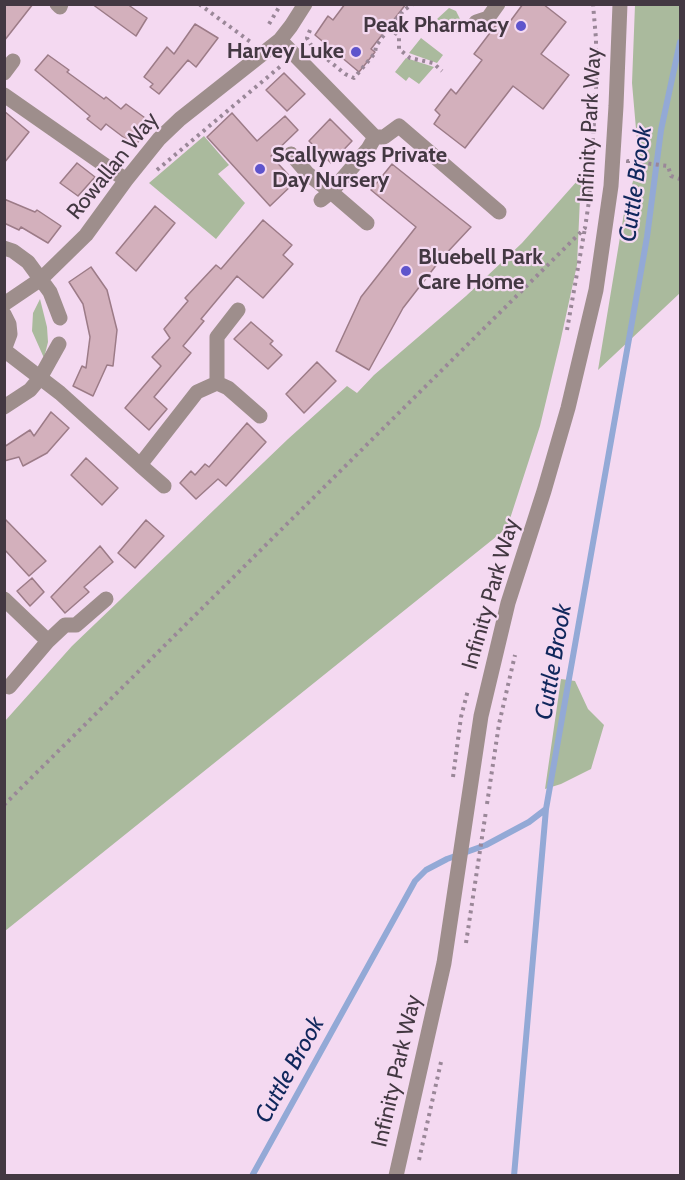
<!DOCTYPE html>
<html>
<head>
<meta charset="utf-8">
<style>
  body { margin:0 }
  #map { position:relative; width:685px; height:1180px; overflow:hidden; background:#f4d9f1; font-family:Cabin,sans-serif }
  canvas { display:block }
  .frame { position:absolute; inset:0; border:6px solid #433842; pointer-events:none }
</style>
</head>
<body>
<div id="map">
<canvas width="685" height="1180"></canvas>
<div class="frame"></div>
</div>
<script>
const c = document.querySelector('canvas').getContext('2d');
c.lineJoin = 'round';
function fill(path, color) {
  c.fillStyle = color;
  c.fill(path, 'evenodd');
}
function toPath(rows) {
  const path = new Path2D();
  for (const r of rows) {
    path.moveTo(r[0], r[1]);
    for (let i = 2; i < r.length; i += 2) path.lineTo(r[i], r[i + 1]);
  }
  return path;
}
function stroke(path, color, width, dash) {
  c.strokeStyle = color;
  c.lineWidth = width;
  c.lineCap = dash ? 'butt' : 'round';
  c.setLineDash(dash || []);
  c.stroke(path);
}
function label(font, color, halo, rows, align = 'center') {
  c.font = font + ' Cabin,sans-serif';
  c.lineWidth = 4.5;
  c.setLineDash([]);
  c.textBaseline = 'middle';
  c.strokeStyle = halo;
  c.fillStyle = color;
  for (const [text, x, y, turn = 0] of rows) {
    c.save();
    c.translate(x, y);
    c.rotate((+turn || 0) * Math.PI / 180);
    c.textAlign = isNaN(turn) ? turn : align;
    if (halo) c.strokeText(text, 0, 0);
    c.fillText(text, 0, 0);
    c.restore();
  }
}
const green = toPath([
  [635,5,680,5,680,293,598,370,624,213,633,181,638,152,632,83],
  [449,8,456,11,460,19,461,25,458,34,437,19],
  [421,38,443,55,437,63,409,53],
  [406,58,434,67,419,84,409,77,406,81,395,72],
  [204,136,229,165,218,174,245,203,216,239,149,183],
  [586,171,580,198,577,265,560,343,540,426,507,528,5,931,5,721,72,646,288,439,347,386,357,393,374,375,466,296,522,243],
  [40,299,47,327,48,342,44,358,32,331,33,313],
  [561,679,575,681,588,709,604,725,591,769,561,784,545,789]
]);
const stream = toPath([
  [252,1176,415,881,426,870,447,859,486,845,529,822,546,809,647,237,661,130,680,42],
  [514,1176,546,809]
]);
const building = toPath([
  [4,4,33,4,4,41,4,4],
  [92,4,127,4,147,18,136,36,92,4],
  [345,4,406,4,371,49,375,52,359,72,315,35,328,16,333,20,345,4],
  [523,4,543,4,566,22,541,54,569,75,543,109,513,86,465,148,434,124,440,115,435,110,451,89,456,94,482,60,474,54,499,21,506,27,523,4],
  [195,24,218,38,196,67,188,60,159,94,150,87,153,84,144,77,167,47,174,54,195,24],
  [48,55,69,70,67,72,104,99,106,97,121,109,126,104,152,123,135,146,106,124,101,130,87,119,90,116,35,70,48,55],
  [284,73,305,94,287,111,266,90,284,73],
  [4,111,29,132,4,163,4,111],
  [232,113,257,141,285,116,298,130,271,156,295,182,270,206,207,137,232,113],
  [330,119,352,141,331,163,309,141,330,119],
  [77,163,95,177,78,196,60,183,77,163],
  [392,164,471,227,441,259,403,308,369,370,336,351,361,297,416,227,371,190,392,164],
  [4,199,35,212,37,210,61,226,48,243,21,227,19,230,4,223,4,199],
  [155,206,175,223,136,271,116,253,155,206],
  [263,220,292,245,283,255,293,264,263,298,237,276,201,319,204,321,183,346,191,353,154,397,167,409,149,430,125,408,161,366,152,357,170,338,164,329,188,301,185,298,216,265,221,269,263,220],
  [91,267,107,290,117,330,113,366,107,365,93,396,73,386,82,366,86,368,90,337,83,304,69,282,91,267],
  [251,322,273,341,270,344,282,355,268,369,234,339,251,322],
  [317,362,336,381,304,413,286,394,317,362],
  [51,412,69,428,47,453,23,466,19,457,4,461,4,447,30,430,34,436,51,412],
  [247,423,266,442,226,486,218,479,196,499,180,483,191,471,195,475,205,464,209,467,247,423],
  [86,458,118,488,102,505,71,475,86,458],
  [4,518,46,561,29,576,4,549,4,518],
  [146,520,164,536,135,568,118,553,146,520],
  [100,546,113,562,84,587,89,592,65,613,51,597,100,546],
  [32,578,44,592,30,606,17,591,32,578]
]);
const path = toPath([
  [199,4,252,43],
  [269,24,281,4],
  [389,28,399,36,399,49,410,58,433,63,442,71],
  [310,30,307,38,311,45],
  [316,50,345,74,354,78,375,53,376,46,389,28,404,10,413,4],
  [628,163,628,161,668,166,671,176,680,179],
  [157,170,282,65],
  [589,201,596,91,596,39,593,4],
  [567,330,585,228],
  [453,777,461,717,468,690],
  [487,804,499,724,515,655],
  [4,805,585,228,589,201,592,201],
  [466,943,486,811],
  [419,1160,441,1062]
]);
const minor = toPath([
  [57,4,60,7,61,4],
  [476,22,488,18,498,4],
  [280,40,375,137,384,137,399,126,499,212],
  [4,73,13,61],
  [4,95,126,180],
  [291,154,308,174,331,192,321,200],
  [367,223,331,192,368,149,375,137],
  [4,248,13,251,28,262,50,292,60,318],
  [4,304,41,279,86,235,126,180,159,139,180,119,280,40,291,26,305,4],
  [4,314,9,324,10,334,4,350],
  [4,350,60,393,140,465,197,392,217,383,228,388,260,416],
  [217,383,217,337,238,310],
  [4,407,30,390,40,378,59,344],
  [140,465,164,486],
  [4,599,48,641],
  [9,687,48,641,65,625,76,625,106,599],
  [396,1176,444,963,481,716,508,603,544,491,568,408,596,290,611,186,616,106,620,4]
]);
const markers = [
  [521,26,6,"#5e54cc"],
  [356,52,6,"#5e54cc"],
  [260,169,6,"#5e54cc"],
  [406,271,6,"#5e54cc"]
];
const poiNames = [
  ["Peak Pharmacy",509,26],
  ["Harvey Luke",344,52],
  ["Scallywags Private",272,156,"left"],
  ["Day Nursery",272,181,"left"],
  ["Bluebell Park",418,258,"left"],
  ["Care Home",418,283,"left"]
];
const streetNames = [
  ["Infinity Park Way",590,125,-87],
  ["Rowallan Way",113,166,-51],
  ["Infinity Park Way",491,594,-74],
  ["Infinity Park Way",397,1071,-77]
];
const waterNames = [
  ["Cuttle Brook",636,184,-82],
  ["Cuttle Brook",554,662,-80],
  ["Cuttle Brook",290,1070,-61]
];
fill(green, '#aaba9d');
stroke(stream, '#93a9d6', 6);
fill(building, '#d3b0bc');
stroke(building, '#9c7b87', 1.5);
stroke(path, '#9a8798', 4, [3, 4.5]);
stroke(minor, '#9e8e8c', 15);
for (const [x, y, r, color] of markers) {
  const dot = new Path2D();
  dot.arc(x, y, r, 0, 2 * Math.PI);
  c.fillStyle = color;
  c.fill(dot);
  stroke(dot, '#f4d9f1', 2);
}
label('bold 22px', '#433842', '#f4d9f1', poiNames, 'right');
label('22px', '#433842', '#f4d9f1', streetNames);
label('italic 24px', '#10275c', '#f4d9f1', waterNames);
</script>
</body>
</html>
